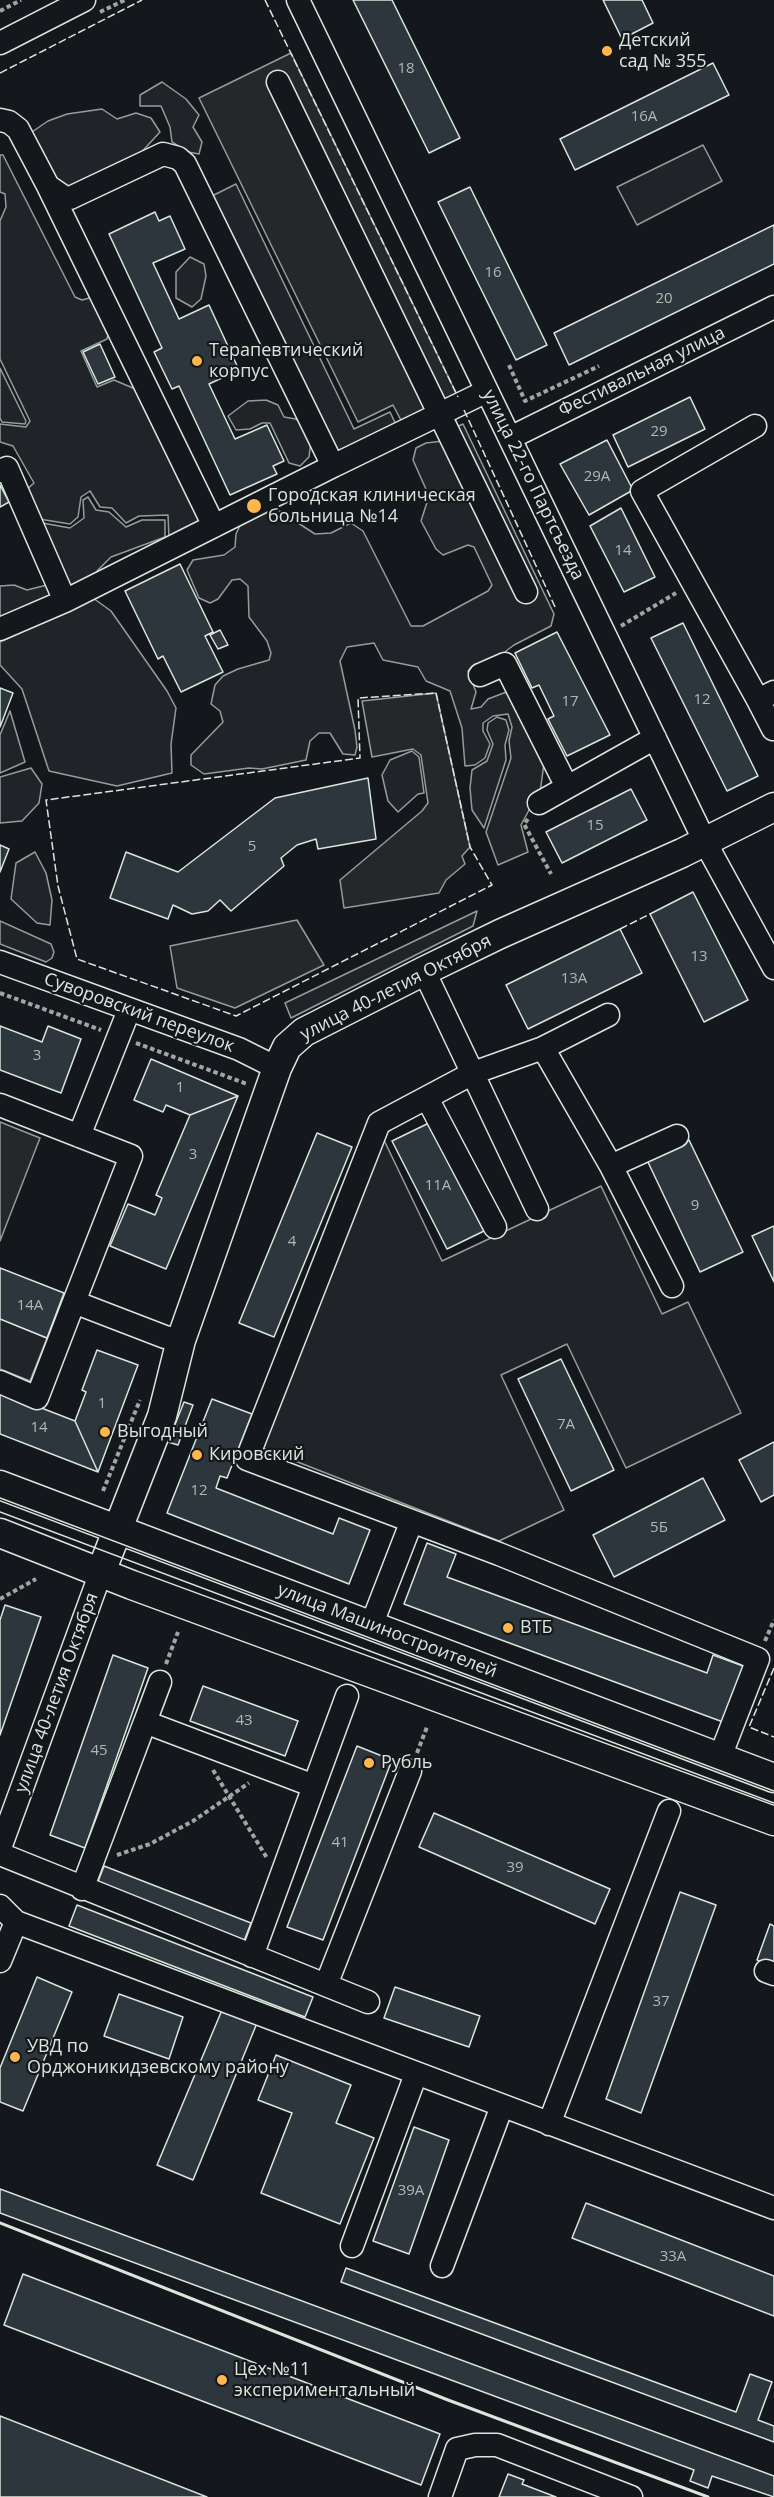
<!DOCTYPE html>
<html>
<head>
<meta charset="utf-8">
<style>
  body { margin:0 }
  canvas { display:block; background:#14181c }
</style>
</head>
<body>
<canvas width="774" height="2497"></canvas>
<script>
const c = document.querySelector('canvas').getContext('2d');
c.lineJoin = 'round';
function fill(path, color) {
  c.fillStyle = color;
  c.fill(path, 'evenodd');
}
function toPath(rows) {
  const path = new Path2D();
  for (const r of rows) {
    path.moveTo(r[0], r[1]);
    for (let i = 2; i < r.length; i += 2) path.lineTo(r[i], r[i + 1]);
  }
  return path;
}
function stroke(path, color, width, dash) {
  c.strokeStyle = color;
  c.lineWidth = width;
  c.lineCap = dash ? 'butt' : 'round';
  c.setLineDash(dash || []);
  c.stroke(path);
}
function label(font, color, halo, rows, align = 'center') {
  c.font = font + ' "Open Sans",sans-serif';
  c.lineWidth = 4.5;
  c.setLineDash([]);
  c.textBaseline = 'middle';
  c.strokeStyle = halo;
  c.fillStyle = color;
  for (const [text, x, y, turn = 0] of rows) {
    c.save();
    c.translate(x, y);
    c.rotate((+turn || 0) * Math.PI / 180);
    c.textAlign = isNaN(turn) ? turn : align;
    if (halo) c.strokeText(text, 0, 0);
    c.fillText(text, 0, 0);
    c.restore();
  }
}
const green = toPath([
  [162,82,186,99,199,115,193,127,202,142,199,154,188,152,172,142,170,127,161,106,140,106,140,95,162,82],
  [102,109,117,119,136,113,151,118,160,132,136,158,75,188,62,186,50,174,29,134,48,121,67,114,102,109],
  [703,145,722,181,637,225,617,187,703,145],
  [0,155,3,155,75,297,82,300,93,297,111,324,107,339,81,351,97,387,114,380,147,394,202,523,169,539,168,515,139,516,126,523,112,508,100,507,90,491,81,497,78,517,70,524,33,518,23,493,34,483,13,446,0,442,0,424,26,427,30,421,0,359,0,221,6,207,5,194,0,192,0,155],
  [236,184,354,429,390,412,398,429,337,458,210,197,236,184],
  [190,257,204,264,206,276,201,299,192,307,176,298,176,272,190,257],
  [0,368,26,421,25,424,2,422,0,418,0,368],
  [266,400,278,405,284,417,296,419,305,427,311,441,309,457,300,466,289,463,270,423,262,423,250,429,236,430,228,416,248,401,266,400],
  [463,424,554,614,551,626,514,645,506,651,502,660,475,664,468,671,476,692,471,709,481,707,488,699,509,691,545,756,539,800,529,810,521,825,528,852,498,865,486,832,511,758,509,741,512,727,508,714,493,716,483,723,483,731,490,744,485,758,475,765,465,766,462,728,450,691,426,681,418,667,383,660,374,643,347,647,340,661,355,730,357,747,355,755,343,754,330,733,319,733,310,741,306,760,262,769,249,768,204,774,191,765,191,755,223,722,220,711,211,704,215,685,223,676,238,669,269,660,271,653,267,641,249,617,248,586,240,579,232,580,218,599,210,603,199,598,187,570,193,560,224,555,235,547,236,534,243,519,272,506,315,534,331,533,351,523,363,531,411,626,423,626,488,591,492,585,474,547,468,545,443,555,436,549,421,521,429,496,413,460,416,448,426,443,443,441,452,429,463,424],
  [88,497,96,510,109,512,126,527,142,520,165,520,165,537,111,557,97,571,92,583,68,592,37,522,70,528,84,518,83,500,88,497],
  [14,585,27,590,47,585,52,600,0,621,0,586,14,585],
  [93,598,111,611,167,691,176,708,171,744,172,773,117,786,49,771,22,689,0,665,0,642,93,598],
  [10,711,25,762,0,773,0,735,10,711],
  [497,717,506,720,509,730,505,745,506,760,484,828,472,810,470,788,472,770,487,761,493,744,487,730,488,723,497,717],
  [412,751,419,757,424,793,418,794,398,812,388,801,382,775,390,760,412,751],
  [31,768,42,784,39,803,22,821,0,823,0,777,31,768],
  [35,852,46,873,52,900,50,925,37,923,11,899,16,863,35,852],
  [477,911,473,926,291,1018,285,1003,477,911],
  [0,921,51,944,54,952,52,958,46,962,0,944,0,921],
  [383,1138,442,1261,601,1186,662,1314,688,1302,741,1413,626,1468,567,1344,501,1375,564,1510,499,1541,262,1448,383,1138],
  [0,1319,47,1338,30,1381,0,1369,0,1319]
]);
const parking = toPath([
  [291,53,459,399,404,426,393,405,358,422,199,98,291,53],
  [436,693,470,847,462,856,465,864,446,880,439,893,344,908,340,880,422,811,428,803,421,755,413,749,372,757,362,701,436,693],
  [297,920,324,965,235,1008,177,988,170,946,297,920],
  [0,1122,40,1138,0,1241,0,1122]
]);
const building = toPath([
  [353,0,392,0,460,138,429,153,353,0],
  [603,0,642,0,653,23,622,39,603,0],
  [713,63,729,95,575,170,560,139,713,63],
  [470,187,547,345,516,360,438,202,470,187],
  [155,212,159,221,170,216,185,249,153,263,179,319,209,305,239,370,209,384,235,439,267,425,284,461,273,466,277,474,230,495,179,386,172,389,154,352,162,348,109,234,155,212],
  [774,225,774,264,569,365,554,333,774,225],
  [100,344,115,377,98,384,83,352,100,344],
  [690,397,705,429,628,467,613,435,690,397],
  [607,440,633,490,589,515,560,464,607,440],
  [0,485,9,502,0,507,0,485],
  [621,508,655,577,624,592,590,526,621,508],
  [180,564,213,632,205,636,223,672,181,692,163,656,158,659,125,591,180,564],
  [683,623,758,776,727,791,651,638,683,623],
  [220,630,228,645,218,649,210,635,220,630],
  [557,632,610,735,567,756,548,719,554,716,539,685,532,688,515,653,557,632],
  [0,688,13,693,0,727,0,688],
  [368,778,376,839,318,849,316,839,297,845,281,858,284,866,231,911,220,900,208,911,192,914,173,905,168,919,110,898,126,852,178,872,275,798,368,778],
  [631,789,647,820,562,863,546,832,631,789],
  [0,845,9,849,0,872,0,845],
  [693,892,748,1000,704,1022,650,914,693,892],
  [620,929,642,973,528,1029,506,985,620,929],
  [0,1026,42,1042,48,1026,81,1039,61,1093,0,1070,0,1026],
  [151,1059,238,1096,190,1115,166,1105,163,1112,134,1100,151,1059],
  [238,1096,166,1269,110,1246,128,1204,155,1215,162,1198,156,1195,190,1115,238,1096],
  [429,1123,484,1231,447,1249,392,1141,429,1123],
  [317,1133,352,1147,274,1337,239,1323,317,1133],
  [689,1140,743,1252,700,1272,647,1160,689,1140],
  [774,1226,774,1282,752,1236,774,1226],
  [0,1268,64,1293,47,1338,0,1319,0,1268],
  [97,1350,138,1365,98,1472,75,1421,86,1392,82,1390,97,1350],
  [561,1359,614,1470,571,1491,518,1379,561,1359],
  [0,1392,75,1421,98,1472,0,1434,0,1392],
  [212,1399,252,1414,227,1478,220,1476,216,1488,333,1534,339,1518,370,1530,349,1584,167,1513,212,1399],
  [184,1402,193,1405,178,1445,168,1442,184,1402],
  [774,1442,774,1495,761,1502,739,1460,774,1442],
  [703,1478,725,1520,614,1577,593,1535,703,1478],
  [427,1543,456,1554,447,1577,707,1673,713,1655,743,1666,723,1722,404,1604,427,1543],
  [5,1605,41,1617,0,1735,0,1620,5,1605],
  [113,1655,148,1668,85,1848,50,1835,113,1655],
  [203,1686,298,1721,285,1756,190,1721,203,1686],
  [357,1746,392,1760,323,1940,287,1927,357,1746],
  [434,1813,610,1889,595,1924,419,1847,434,1813],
  [104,1866,251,1923,244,1941,97,1884,104,1866],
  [680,1892,716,1905,641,2113,606,2099,680,1892],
  [77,1905,313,1997,305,2017,69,1926,77,1905],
  [770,1924,774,1926,774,1966,757,1960,770,1924],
  [37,1977,72,1992,23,2111,0,2102,0,2068,37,1977],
  [395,1987,480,2016,469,2047,384,2018,395,1987],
  [119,1994,183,2017,169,2059,104,2036,119,1994],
  [222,2010,257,2023,193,2180,157,2165,222,2010],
  [276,2055,351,2085,336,2123,374,2138,340,2224,261,2193,292,2113,258,2100,276,2055],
  [414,2127,449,2140,409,2254,373,2241,414,2127],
  [0,2189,774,2476,774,2497,712,2476,708,2488,690,2481,694,2470,0,2213,0,2189],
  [586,2203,774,2276,774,2316,572,2238,586,2203],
  [346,2268,736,2412,750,2374,772,2382,758,2420,774,2426,774,2442,341,2282,346,2268],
  [23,2274,440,2434,421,2485,4,2325,23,2274],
  [0,2416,207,2497,0,2497,0,2416],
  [508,2474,524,2480,522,2484,556,2497,499,2497,508,2474]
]);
const path = toPath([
  [0,11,21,0],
  [100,12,125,0],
  [509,365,525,401,599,366],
  [621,626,676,593],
  [528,819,524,824,551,874],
  [0,993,101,1030],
  [136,1043,247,1084],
  [103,1491,140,1400],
  [0,1599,36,1579],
  [765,1641,774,1620],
  [166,1664,178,1632],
  [417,1753,427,1727],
  [213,1770,267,1858],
  [117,1855,150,1844,193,1821,249,1783]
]);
const minor = toPath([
  [298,0,705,842,774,968],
  [0,43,84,0],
  [278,82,526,592],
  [0,120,9,122,18,129,48,186,64,197,70,198,163,154,178,158,185,164,333,466,487,391],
  [48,186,214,526],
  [755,426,642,491,758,700,774,692],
  [510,438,774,307],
  [0,471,7,468,65,601],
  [0,629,65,601,333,466],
  [480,675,505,664,567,787],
  [758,700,773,729],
  [539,803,655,738],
  [0,962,239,1049,277,1068],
  [424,971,537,1209],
  [608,1015,543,1048,473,1073,379,1123,247,1459,499,1554,758,1659,720,1757],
  [543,1048,611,1166,672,1286],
  [427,1098,495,1227],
  [0,1105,131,1156,74,1302],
  [79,1136,129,1010],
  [611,1166,677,1136],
  [0,1382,37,1398,74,1302,165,1337,181,1340],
  [371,1626,411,1523],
  [145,1722,160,1682],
  [314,1786,347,1696],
  [0,1848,101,1572],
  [0,1854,368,2002],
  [82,1889,145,1722,314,1786,252,1956],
  [0,1906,16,1922,774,2208],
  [0,1961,16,1922],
  [766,1971,774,1974],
  [326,1985,410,1771],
  [549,2124,669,1811],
  [352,2246,416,2074],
  [442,2266,502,2106],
  [440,2497,457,2449,475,2445,497,2445,631,2497]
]);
const major = toPath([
  [0,1485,774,1778],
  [0,1533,132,1585,774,1821],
  [101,1572,162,1416,181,1340,277,1068,287,1047,304,1032,424,971,500,934,682,853,774,807]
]);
const tram = toPath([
  [0,1498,774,1791],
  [0,1512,774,1803]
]);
const fence = toPath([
  [265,0,458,397],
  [0,73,142,0],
  [464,410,556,609],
  [436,693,470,847,492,885,236,1016,77,959,58,886,46,800,360,758,358,698,436,693],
  [620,929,650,914],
  [774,1668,749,1727,774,1737]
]);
const wall = toPath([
  [0,2223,448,2400,708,2497]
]);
const markers = [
  [607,51,6,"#ffb74d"],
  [197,361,6,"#ffb74d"],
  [254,506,8,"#ffb74d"],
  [105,1432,6,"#ffb74d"],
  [197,1455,6,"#ffb74d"],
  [508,1628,6,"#ffb74d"],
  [369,1763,6,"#ffb74d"],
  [15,2057,6,"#ffb74d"],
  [222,2380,6,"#ffb74d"]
];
const numberNames = [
  ["18",406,69],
  ["16А",644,117],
  ["16",493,273],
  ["20",664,299],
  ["29",659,432],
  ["29А",597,477],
  ["14",623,551],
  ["12",702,700],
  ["17",570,702],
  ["15",595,826],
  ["5",252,847],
  ["13",699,957],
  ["13А",574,979],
  ["3",37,1056],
  ["1",180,1088],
  ["3",193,1155],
  ["11А",438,1186],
  ["9",695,1206],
  ["4",292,1242],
  ["14А",30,1306],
  ["1",102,1404],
  ["7А",566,1425],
  ["14",39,1428],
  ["12",199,1491],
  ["5Б",659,1528],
  ["43",244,1721],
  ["45",99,1751],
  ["41",340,1843],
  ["39",515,1868],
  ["37",661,2002],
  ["39А",411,2191],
  ["33А",673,2257]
];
const poiNames = [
  ["Детский",619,41],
  ["сад № 355",619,62],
  ["Терапевтический",209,351],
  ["корпус",209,372],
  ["Городская клиническая",268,496],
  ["больница №14",268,517],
  ["Выгодный",117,1432],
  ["Кировский",209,1455],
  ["ВТБ",520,1628],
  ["Рубль",381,1763],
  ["УВД по",27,2047],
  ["Орджоникидзевскому району",27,2068],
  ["Цех №11",234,2370],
  ["экспериментальный",234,2391]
];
const streetNames = [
  ["Фестивальная улица",642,372,-26],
  ["улица 22-го Партсъезда",533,485,64],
  ["улица 40-летия Октября",396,988,-27],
  ["Суворовский переулок",139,1013,20],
  ["улица Машиностроителей",387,1631,21],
  ["улица 40-летия Октября",57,1693,-70]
];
fill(green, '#202428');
stroke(green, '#939e99', 1.5);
fill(parking, '#24282b');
stroke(parking, '#939e99', 1.5);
fill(building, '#2c363c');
stroke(building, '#d8e6dc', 1.5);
stroke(minor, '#d8e6dc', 25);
stroke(major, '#d8e6dc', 31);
stroke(path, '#9da8a2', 4, [4.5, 3]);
stroke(minor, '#14181c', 22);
stroke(major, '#14181c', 28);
stroke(tram, '#d8e6dc', 1.5);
stroke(fence, '#d8e6dc', 1.5, [8, 3]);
stroke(wall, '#d8e6dc', 3);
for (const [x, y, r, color] of markers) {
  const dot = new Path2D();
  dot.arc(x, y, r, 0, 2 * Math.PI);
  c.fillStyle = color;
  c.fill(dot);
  stroke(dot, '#14181c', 2);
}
label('15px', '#adbab4', null, numberNames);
label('18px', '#d8e6dc', '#14181c', poiNames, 'left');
label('18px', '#d8e6dc', '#14181c', streetNames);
</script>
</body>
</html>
